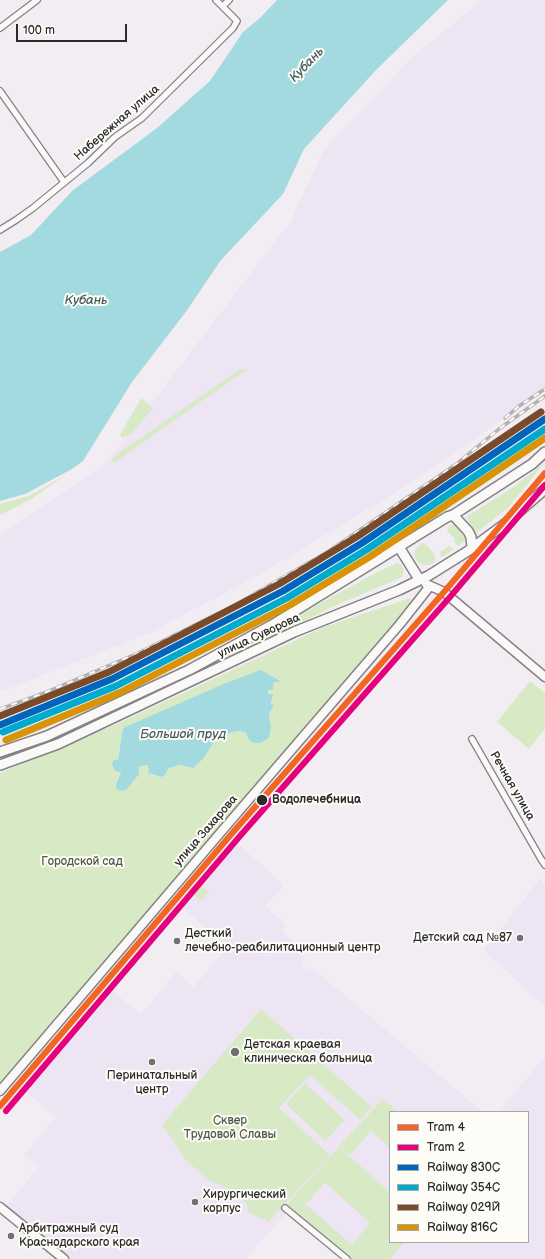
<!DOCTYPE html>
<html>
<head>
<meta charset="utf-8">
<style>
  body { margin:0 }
  #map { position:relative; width:545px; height:1259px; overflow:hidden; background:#f1edf2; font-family:"Balsamiq Sans",sans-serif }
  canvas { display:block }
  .legend { position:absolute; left:389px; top:1111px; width:140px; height:132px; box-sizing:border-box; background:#fdfcf7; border:1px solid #a9a8a5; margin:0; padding:5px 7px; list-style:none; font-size:12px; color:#2b2b2b }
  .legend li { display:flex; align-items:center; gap:8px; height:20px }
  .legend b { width:20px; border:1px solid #a9a8a5 }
  .scale { position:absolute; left:16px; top:24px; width:111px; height:18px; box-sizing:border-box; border:2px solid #2b2b2b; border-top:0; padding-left:5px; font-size:12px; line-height:14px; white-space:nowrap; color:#2b2b2b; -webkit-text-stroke:3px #fdfcf7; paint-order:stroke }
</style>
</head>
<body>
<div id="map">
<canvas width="545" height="1259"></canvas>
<ul class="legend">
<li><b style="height:5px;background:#f26522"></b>Tram 4</li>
<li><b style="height:5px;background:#e5007d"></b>Tram 2</li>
<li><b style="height:5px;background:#0065bd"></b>Railway 830С</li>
<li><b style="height:5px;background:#00a9ce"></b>Railway 354С</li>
<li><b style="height:5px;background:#7a4b2a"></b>Railway 029Й</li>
<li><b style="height:5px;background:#d89406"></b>Railway 816С</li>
</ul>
<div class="scale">100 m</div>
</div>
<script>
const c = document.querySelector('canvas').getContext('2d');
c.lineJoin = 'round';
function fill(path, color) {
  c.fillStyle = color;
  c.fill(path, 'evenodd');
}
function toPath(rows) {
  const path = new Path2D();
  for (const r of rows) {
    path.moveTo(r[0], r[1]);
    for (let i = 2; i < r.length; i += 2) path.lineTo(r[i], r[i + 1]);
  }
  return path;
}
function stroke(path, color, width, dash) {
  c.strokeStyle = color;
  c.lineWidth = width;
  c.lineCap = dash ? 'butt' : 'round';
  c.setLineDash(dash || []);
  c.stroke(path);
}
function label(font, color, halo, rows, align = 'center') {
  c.font = font + ' "Balsamiq Sans",sans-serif';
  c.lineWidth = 4;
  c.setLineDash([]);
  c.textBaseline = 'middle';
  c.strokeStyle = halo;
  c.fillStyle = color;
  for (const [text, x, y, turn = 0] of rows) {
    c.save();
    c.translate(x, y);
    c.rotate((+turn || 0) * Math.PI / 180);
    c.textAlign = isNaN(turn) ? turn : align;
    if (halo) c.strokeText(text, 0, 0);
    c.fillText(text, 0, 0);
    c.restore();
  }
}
const built = toPath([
  [482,0,545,0,545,391,383,500,262,573,151,632,0,692,0,536,107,462,290,222,325,148,416,54],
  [238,844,284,885,265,906,286,925,281,931,293,941,289,946,306,959,301,966,308,971,311,967,483,1112,390,1112,390,1242,528,1242,528,1112,499,1112,545,1056,545,1259,350,1259,290,1209,245,1259,71,1259,6,1206,39,1167,24,1155,56,1117,24,1090,111,989,141,1015,176,972,194,987,227,947,182,907],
  [540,879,545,887,545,1007,484,950]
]);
const green = toPath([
  [243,369,246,370,115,462,112,460,116,455,239,370],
  [141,398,153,408,133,432,123,438,120,435],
  [530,440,525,451,437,508,437,519,333,581,328,575],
  [545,462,509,507,476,533,466,517,512,488],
  [67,474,30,500,0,515,0,504,29,496],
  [455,524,466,540,458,546,454,542,455,539,447,531,449,526],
  [423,543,429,547,435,556,435,562,429,565,423,565,417,561,414,555,415,550,418,546],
  [449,546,454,549,441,558,440,552],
  [397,563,401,565,404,570,402,577,398,579,332,607,287,630,236,653,235,650,370,576],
  [410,598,411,603,0,1084,0,773,117,724,324,627],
  [280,681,273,683,268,690,268,694,273,697,271,704,274,705,269,714,271,726,257,743,249,740,246,733,240,731,232,732,216,739,203,759,193,768,179,765,169,768,164,776,161,777,152,775,148,765,141,766,117,782,121,773,114,760,118,760,123,728],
  [530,681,545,693,545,729,529,749,497,722],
  [201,885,209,892,202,901,193,894],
  [261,1009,372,1107,360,1120,310,1075,279,1108,330,1155,268,1222,248,1212,247,1204,238,1195,227,1188,208,1180,184,1158,174,1142,162,1125],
  [305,1083,345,1120,325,1141,286,1104],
  [383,1099,398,1112,390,1112,390,1148,371,1131,350,1155,339,1146],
  [339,1147,390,1192,390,1242,404,1242,390,1259,351,1259,286,1205,295,1195,352,1245,370,1223,325,1183,306,1204,295,1194]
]);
const water = toPath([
  [277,0,448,0,376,70,304,149,283,194,221,260,185,313,132,382,83,461,72,469,25,494,0,501,0,252,31,235,72,191,157,128,210,81,243,32,261,17],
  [261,670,280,681,273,683,273,690,268,690,268,694,273,694,271,704,274,705,269,714,271,726,269,737,266,740,260,743,254,743,249,740,246,733,240,731,232,732,216,739,203,759,193,768,179,765,169,768,164,776,161,777,148,773,149,770,148,765,141,766,139,767,139,774,126,790,120,791,116,788,117,782,121,773,114,770,112,763,114,760,118,760,123,728,226,683]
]);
const street = toPath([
  [223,6,229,0],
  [0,28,37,0],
  [0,91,64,182],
  [0,230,16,220,33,208,88,163,115,137,142,118,233,28,237,21,216,0],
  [472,739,541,859,545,865],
  [285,1208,347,1259]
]);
const secondary = toPath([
  [426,584,444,592,545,677],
  [0,1091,227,825,400,624,430,586],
  [0,1207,64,1259]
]);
const primary = toPath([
  [453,515,468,531,471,537,472,547],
  [399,547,419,579],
  [0,752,47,736,189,670,272,625,447,517,453,515,532,464,545,452],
  [0,765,58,744,294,632,399,590,428,576,468,551,506,523,545,489]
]);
const rail = toPath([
  [505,418,519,406,545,389],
  [0,709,44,693,136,654,235,605,329,551,455,465,499,429,545,396],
  [0,716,49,697]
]);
const rail1 = toPath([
  [0,725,112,679,283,591,362,543,545,419]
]);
const rail2 = toPath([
  [3,732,116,686,287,598,366,550,545,429]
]);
const rail3 = toPath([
  [0,716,109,672,279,584,358,536,541,412]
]);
const rail4 = toPath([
  [6,740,119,693,290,605,371,556,545,438]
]);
const tram1 = toPath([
  [0,1106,234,831,444,592,545,473]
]);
const tram2 = toPath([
  [6,1111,240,836,450,597,545,485]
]);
const markers = [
  [262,800,6,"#2b2b2b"],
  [520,938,4,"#706f71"],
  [177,941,4,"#706f71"],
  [235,1052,5,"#706f71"],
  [152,1062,4,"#706f71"],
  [195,1202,4,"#706f71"],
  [11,1236,4,"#706f71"]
];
const streetNames = [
  ["Набережная улица",117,123,-41],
  ["улица Суворова",259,636,-25],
  ["Речная улица",512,786,60],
  ["улица Захарова",206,831,-49]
];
const stopNames = [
  ["Водолечебница",272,800]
];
const parkNames = [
  ["Городской сад",82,862],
  ["Сквер",230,1121],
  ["Трудовой Славы",230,1135]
];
const poiNames = [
  ["Десткий",185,934],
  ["лечебно-реабилитационный центр",185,948],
  ["Детский сад №87",512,938,"right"],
  ["Детская краевая",244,1045],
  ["клиническая больница",244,1059],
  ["Перинатальный",152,1076,"center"],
  ["центр",152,1090,"center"],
  ["Хирургический",203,1195],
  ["корпус",203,1209],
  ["Арбитражный суд",19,1229],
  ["Краснодарского края",19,1243]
];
const waterNames = [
  ["Кубань",307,65,-46],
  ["Кубань",86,301],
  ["Большой пруд",183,735]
];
fill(built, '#ede5f3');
fill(green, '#d8eac5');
fill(water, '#a3dae0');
stroke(street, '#848285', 8);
stroke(secondary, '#848285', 11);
stroke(primary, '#848285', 12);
stroke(street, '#faf9f8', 5.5);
stroke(secondary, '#faf9f8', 8);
stroke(primary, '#faf9f8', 9);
stroke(rail, '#b3b2b1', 3.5);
stroke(rail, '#fdfcf7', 2, [6]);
stroke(rail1, '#0065bd', 7);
stroke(rail2, '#00a9ce', 7);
stroke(rail3, '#7a4b2a', 7);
stroke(rail4, '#d89406', 7);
stroke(tram1, '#f26522', 6);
stroke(tram2, '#e5007d', 6);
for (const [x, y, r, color] of markers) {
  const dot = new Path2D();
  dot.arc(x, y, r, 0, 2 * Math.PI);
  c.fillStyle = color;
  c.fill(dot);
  stroke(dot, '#fdfcf7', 1.5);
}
label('12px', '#2b2b2b', '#fdfcf7', streetNames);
label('bold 12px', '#2b2b2b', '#fdfcf7', stopNames, 'left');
label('12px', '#515a48', '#fdfcf7', parkNames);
label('12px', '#2b2b2b', '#fdfcf7', poiNames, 'left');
label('italic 13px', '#455d5f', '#fdfcf7', waterNames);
</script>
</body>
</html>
